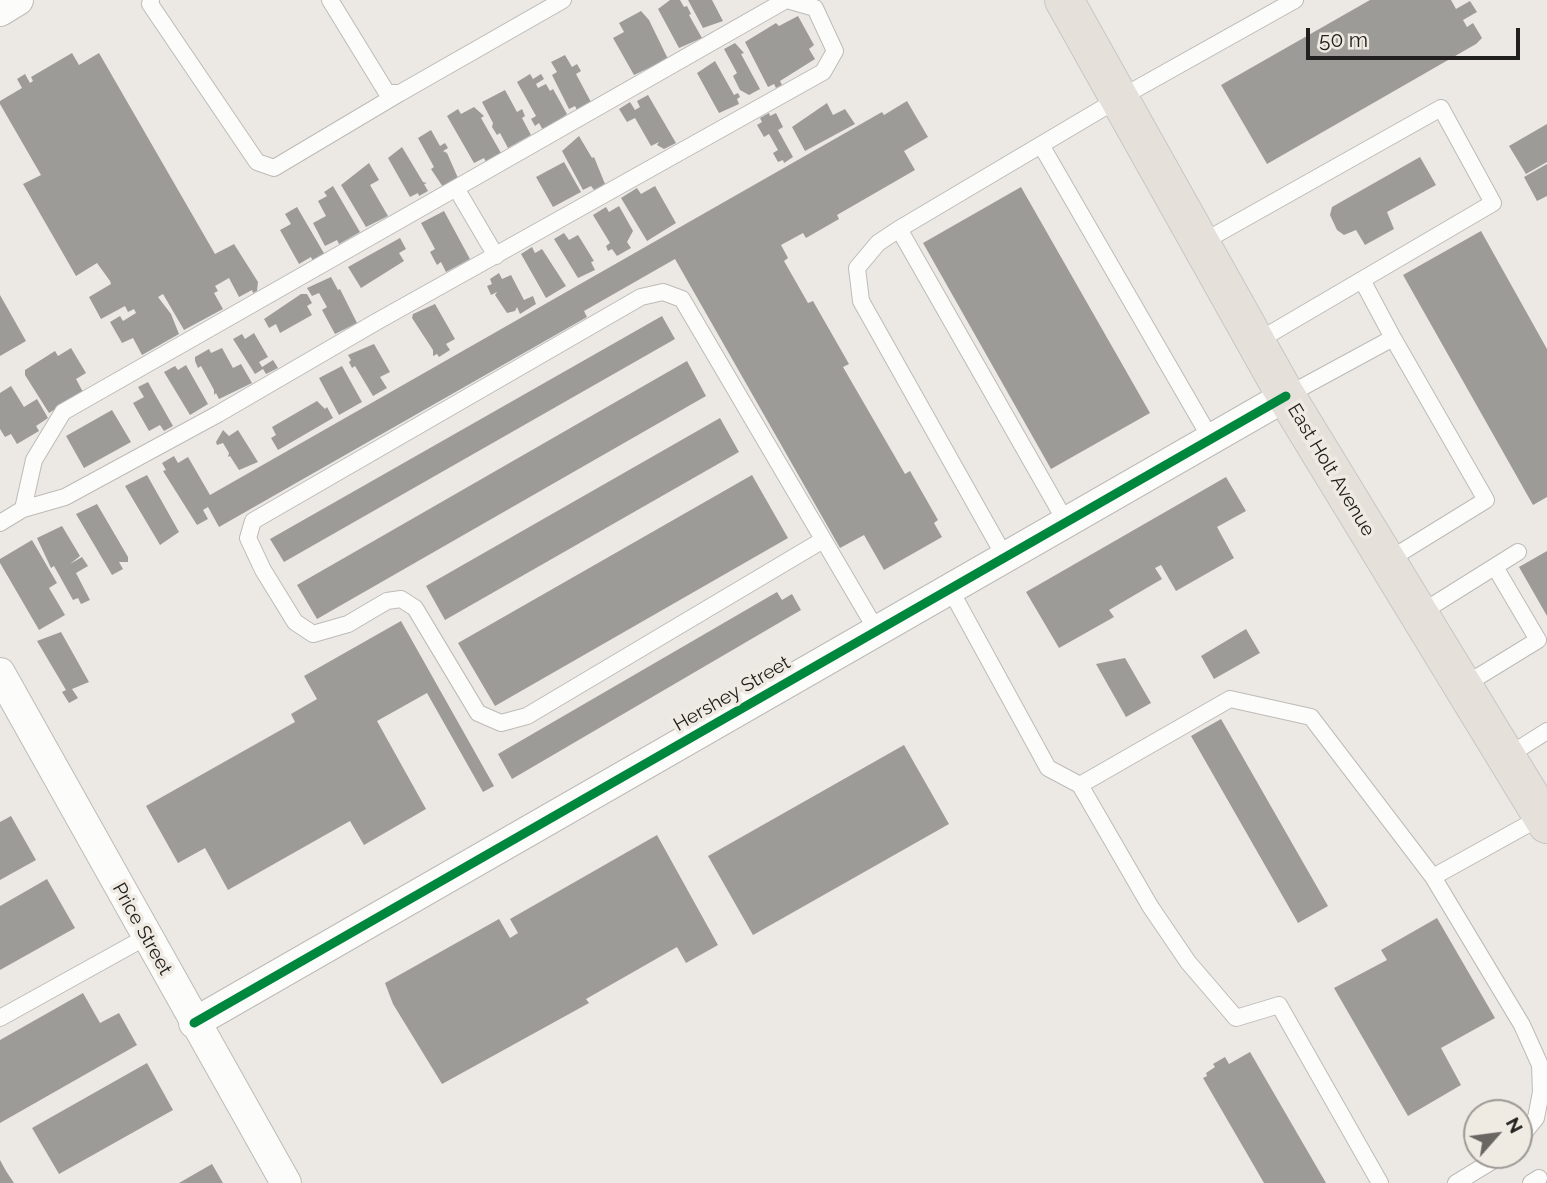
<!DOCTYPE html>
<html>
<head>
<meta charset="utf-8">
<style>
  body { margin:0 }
  #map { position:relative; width:1547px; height:1183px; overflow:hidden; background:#ece9e5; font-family:Raleway,sans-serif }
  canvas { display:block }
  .north { position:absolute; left:1463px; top:1099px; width:70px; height:70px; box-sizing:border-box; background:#efeae2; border:2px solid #9d9994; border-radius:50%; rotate:62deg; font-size:19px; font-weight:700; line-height:28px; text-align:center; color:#22201e }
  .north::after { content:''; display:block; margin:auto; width:24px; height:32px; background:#696664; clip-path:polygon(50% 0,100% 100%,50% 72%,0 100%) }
  .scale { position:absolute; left:1306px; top:28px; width:214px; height:32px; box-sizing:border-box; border:4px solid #22201e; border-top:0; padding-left:9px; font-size:21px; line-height:24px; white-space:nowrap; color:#22201e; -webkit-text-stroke:5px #efeae2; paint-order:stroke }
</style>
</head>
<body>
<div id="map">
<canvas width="1547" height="1183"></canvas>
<div class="north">N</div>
<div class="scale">50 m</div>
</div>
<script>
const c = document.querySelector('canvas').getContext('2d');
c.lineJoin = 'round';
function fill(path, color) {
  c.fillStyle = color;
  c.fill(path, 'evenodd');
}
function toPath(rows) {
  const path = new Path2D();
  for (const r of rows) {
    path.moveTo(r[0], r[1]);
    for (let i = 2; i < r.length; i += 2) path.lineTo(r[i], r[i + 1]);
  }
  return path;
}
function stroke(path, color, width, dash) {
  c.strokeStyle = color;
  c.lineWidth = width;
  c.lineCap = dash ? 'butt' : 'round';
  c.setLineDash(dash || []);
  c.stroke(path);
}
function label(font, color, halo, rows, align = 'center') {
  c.font = font + ' Raleway,sans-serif';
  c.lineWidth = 7;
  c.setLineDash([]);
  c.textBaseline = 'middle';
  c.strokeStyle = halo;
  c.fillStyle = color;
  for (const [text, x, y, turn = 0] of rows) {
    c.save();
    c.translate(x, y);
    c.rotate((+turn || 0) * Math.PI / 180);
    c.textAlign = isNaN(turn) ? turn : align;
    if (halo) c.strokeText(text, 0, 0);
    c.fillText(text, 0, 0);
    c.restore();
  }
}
const building = toPath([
  [670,0,680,0,684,7,687,6,691,14,689,15,702,38,679,48,658,9],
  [688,0,712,0,723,21,703,28],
  [1370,0,1451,0,1456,9,1470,1,1477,12,1463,20,1467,27,1473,23,1482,38,1476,44,1267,164,1221,85],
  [641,11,649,20,668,59,634,75,613,38,624,32,619,23],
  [798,16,814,45,809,49,815,59,780,81,782,85,776,88,774,84,768,87,745,42,776,23,779,26],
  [735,43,744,53,741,54,760,89,749,95,740,90,733,76,737,73,724,49],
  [72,53,79,65,99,53,215,254,234,244,258,282,257,291,253,293,252,290,239,297,229,278,215,286,218,291,214,293,223,309,184,330,163,294,158,297,171,314,179,334,142,355,133,338,122,343,110,322,120,316,123,321,136,313,134,309,128,312,125,306,101,319,89,297,111,284,110,281,97,263,76,276,23,184,41,175,0,104,0,101,22,88,17,79,25,74,30,83,33,81,31,77],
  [565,55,572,67,577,64,581,71,576,74,591,102,577,110,575,106,569,109,552,75,557,72,551,62],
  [715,61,734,95,738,93,740,97,737,99,739,104,719,113,697,73],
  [530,74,533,79,541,74,544,79,536,84,538,88,546,84,550,91,553,89,567,114,544,132,539,123,535,126,531,119,536,116,517,82],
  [505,90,517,112,522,109,525,116,522,118,531,135,508,148,500,133,497,135,492,127,493,123,482,102],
  [648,95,676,143,664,149,657,145,659,142,651,146,635,118,627,122,619,109,630,102,635,110,640,107,637,101],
  [907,101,928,137,904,151,915,170,837,215,839,219,806,238,803,233,781,245,788,258,784,261,808,303,813,301,849,364,843,367,905,474,910,471,938,520,934,523,942,537,884,570,864,535,840,548,675,259,584,311,587,317,219,527,208,507,203,510,208,519,197,525,163,471,166,470,162,463,174,456,178,463,188,457,210,495,882,112,884,115],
  [827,103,833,115,845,109,855,124,805,151,792,127],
  [474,107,484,116,481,118,501,153,486,162,484,158,474,163,447,116,458,109,461,114],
  [769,113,770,116,776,113,783,127,778,130,793,157,784,163,783,160,778,162,773,153,778,150,769,134,764,137,757,125,762,122,760,118],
  [1547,124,1547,162,1526,174,1509,146],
  [431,130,440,146,445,143,448,148,443,151,447,153,458,178,443,187,431,169,434,167,418,138],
  [579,136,592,158,594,157,605,184,594,190,591,186,583,190,562,151],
  [402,147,423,182,427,183,424,184,428,191,419,196,418,193,410,197,388,158],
  [1420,157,1436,185,1387,212,1394,229,1365,245,1356,230,1344,235,1337,230,1330,215,1332,207],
  [564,162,581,192,553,207,536,177],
  [369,163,379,180,370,185,388,216,366,227,341,185],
  [1547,164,1547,196,1537,201,1524,177],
  [333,186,360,232,339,244,337,240,325,246,313,223,326,216,318,201,327,196,324,192],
  [655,186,676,223,647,241,621,198,637,188,641,194],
  [1021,187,1150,413,1051,469,923,243],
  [619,206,633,231,627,242,631,248,617,256,612,249,608,251,606,246,610,243,593,215,606,207,609,212],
  [297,207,325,255,313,262,311,257,299,264,280,230,291,224,285,214],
  [444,211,470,259,446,272,441,262,437,265,430,252,435,249,421,223],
  [1481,231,1547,349,1547,497,1533,505,1403,275],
  [564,233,569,240,578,235,594,261,591,262,595,270,578,278,554,239],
  [400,238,406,249,399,253,404,261,361,288,348,267],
  [532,247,535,253,542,249,566,286,546,298,521,254],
  [499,273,502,279,511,275,524,300,533,296,536,304,520,314,517,307,515,311,507,313,495,295,497,292,491,295,487,286,492,284,490,279],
  [331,277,338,290,340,289,357,323,335,334,322,310,327,307,319,293,312,296,307,288],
  [301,294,307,294,312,303,307,306,312,315,280,333,276,324,269,328,264,319],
  [0,295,26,341,0,356],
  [435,304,455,339,446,344,450,350,439,357,437,354,433,356,433,350,412,318,413,314],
  [662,316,675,339,284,562,270,539],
  [254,333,268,357,259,362,262,367,273,360,278,368,266,374,263,369,255,374,233,339,242,334,245,339],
  [374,344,390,372,380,377,387,388,373,396,355,366,352,368,349,362,351,360,348,355],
  [71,348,86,373,76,379,83,392,49,413,25,375,25,370,55,351,58,356],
  [222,348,233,368,241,364,252,383,219,399,216,393,214,395,214,390,201,366,198,368,195,361,195,357,209,349,211,353],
  [687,361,706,396,317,619,297,585],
  [186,365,208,404,190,415,164,372,175,366,178,370],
  [342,366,362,402,339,415,319,378],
  [148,382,173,426,164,431,160,425,149,431,133,403,144,397,138,387],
  [11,386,24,407,37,399,48,418,36,426,39,431,17,444,11,434,5,437,0,429,0,393],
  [317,401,325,409,327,407,333,418,278,450,271,438,276,435,272,427],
  [112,410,131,442,84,468,66,436],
  [720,418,739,452,445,620,426,586],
  [223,430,229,436,238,430,258,462,239,470,230,456,228,457,229,453,223,443,217,445,216,442],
  [147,475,179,532,160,545,125,486],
  [752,475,788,538,495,706,458,643],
  [1226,477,1246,511,1217,527,1234,558,1176,591,1161,565,1155,568,1162,579,1109,610,1114,617,1059,648,1026,592],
  [97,504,128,557,128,562,119,562,123,569,112,575,76,514],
  [62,526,80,556,70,564,82,557,88,566,76,573,90,600,81,604,78,598,73,600,54,566,51,568,37,538],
  [32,540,57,583,49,588,65,615,39,630,0,563,0,559],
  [1547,551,1547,616,1519,567],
  [777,592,782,600,792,594,801,610,512,779,498,754],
  [401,621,494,786,483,792,427,693,377,721,426,809,364,845,350,821,228,890,205,848,178,863,146,806,295,722,291,714,317,699,304,676],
  [1246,629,1260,653,1214,679,1201,656],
  [61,632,89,682,72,689,78,698,69,703,62,692,66,690,37,641],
  [1125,658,1151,703,1126,717,1096,664],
  [1221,719,1328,906,1298,923,1191,736],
  [904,745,949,824,753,935,708,856],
  [11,816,36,860,0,880,0,822],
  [657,835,718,945,686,963,677,947,586,999,589,1003,442,1084,393,1004,385,983,499,919,510,938,518,933,510,919],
  [47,879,75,928,0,970,0,906],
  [1437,918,1495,1018,1441,1048,1461,1085,1408,1116,1334,988,1387,960,1381,950],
  [83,993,100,1023,119,1013,137,1045,0,1123,0,1040],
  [1250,1052,1326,1183,1264,1183,1203,1078,1207,1076,1206,1073,1215,1067,1213,1064,1225,1057,1229,1064],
  [147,1063,173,1110,59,1174,32,1128],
  [0,1160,6,1171,14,1183,0,1183],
  [212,1164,223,1183,179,1183]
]);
const lane = toPath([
  [151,0,150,4,257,162,274,168,400,93],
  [330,0,387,93,400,93,563,0],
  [1041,145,1211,439],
  [456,188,496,256],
  [899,229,1066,522],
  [1201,243,1441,108,1493,203,1256,342],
  [1362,280,1393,338],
  [1286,396,1393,338,1486,500,1387,561],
  [23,509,34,460,63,412,786,0],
  [0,523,23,509,65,497,218,414,376,322,823,72,835,51,815,8,787,0],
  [823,540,527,716,501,723,478,713,415,608,401,599,387,601,348,624,313,634,295,622,263,570,248,538,253,521,641,297,663,292,682,299,877,631],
  [1005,557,861,301,857,268,878,243,899,229,1120,98,1295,0],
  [950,589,1048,768,1080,785],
  [1419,614,1518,552],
  [1463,686,1538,640,1495,567],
  [1506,757,1547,731],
  [1433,877,1543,816],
  [0,1018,146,937],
  [1380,1183,1279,1005,1236,1018,1188,962,1150,906,1080,785,1230,699,1311,717,1433,877,1522,1025,1540,1065,1541,1092,1536,1118,1519,1139],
  [1456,1183,1502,1155],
  [1531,1183,1539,1178]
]);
const street = toPath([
  [0,11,18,0],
  [0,673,286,1183],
  [194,1023,1286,396]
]);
const primary = toPath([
  [1064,0,1286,396,1547,824]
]);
const cycleway = toPath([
  [194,1023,1286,396]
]);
const streetNames = [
  ["East Holt Avenue",1331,470,59],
  ["Hershey Street",732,694,-30],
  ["Price Street",142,929,61]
];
fill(building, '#9c9b97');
stroke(lane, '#bdbbb7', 18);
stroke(street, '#bdbbb7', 32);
stroke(primary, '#c7c6c4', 40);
stroke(lane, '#fcfcfb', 16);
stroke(street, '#fcfcfb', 30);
stroke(primary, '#e6e0db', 38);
stroke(cycleway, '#00873e', 9);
label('19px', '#22201e', '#efeae2', streetNames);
</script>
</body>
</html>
